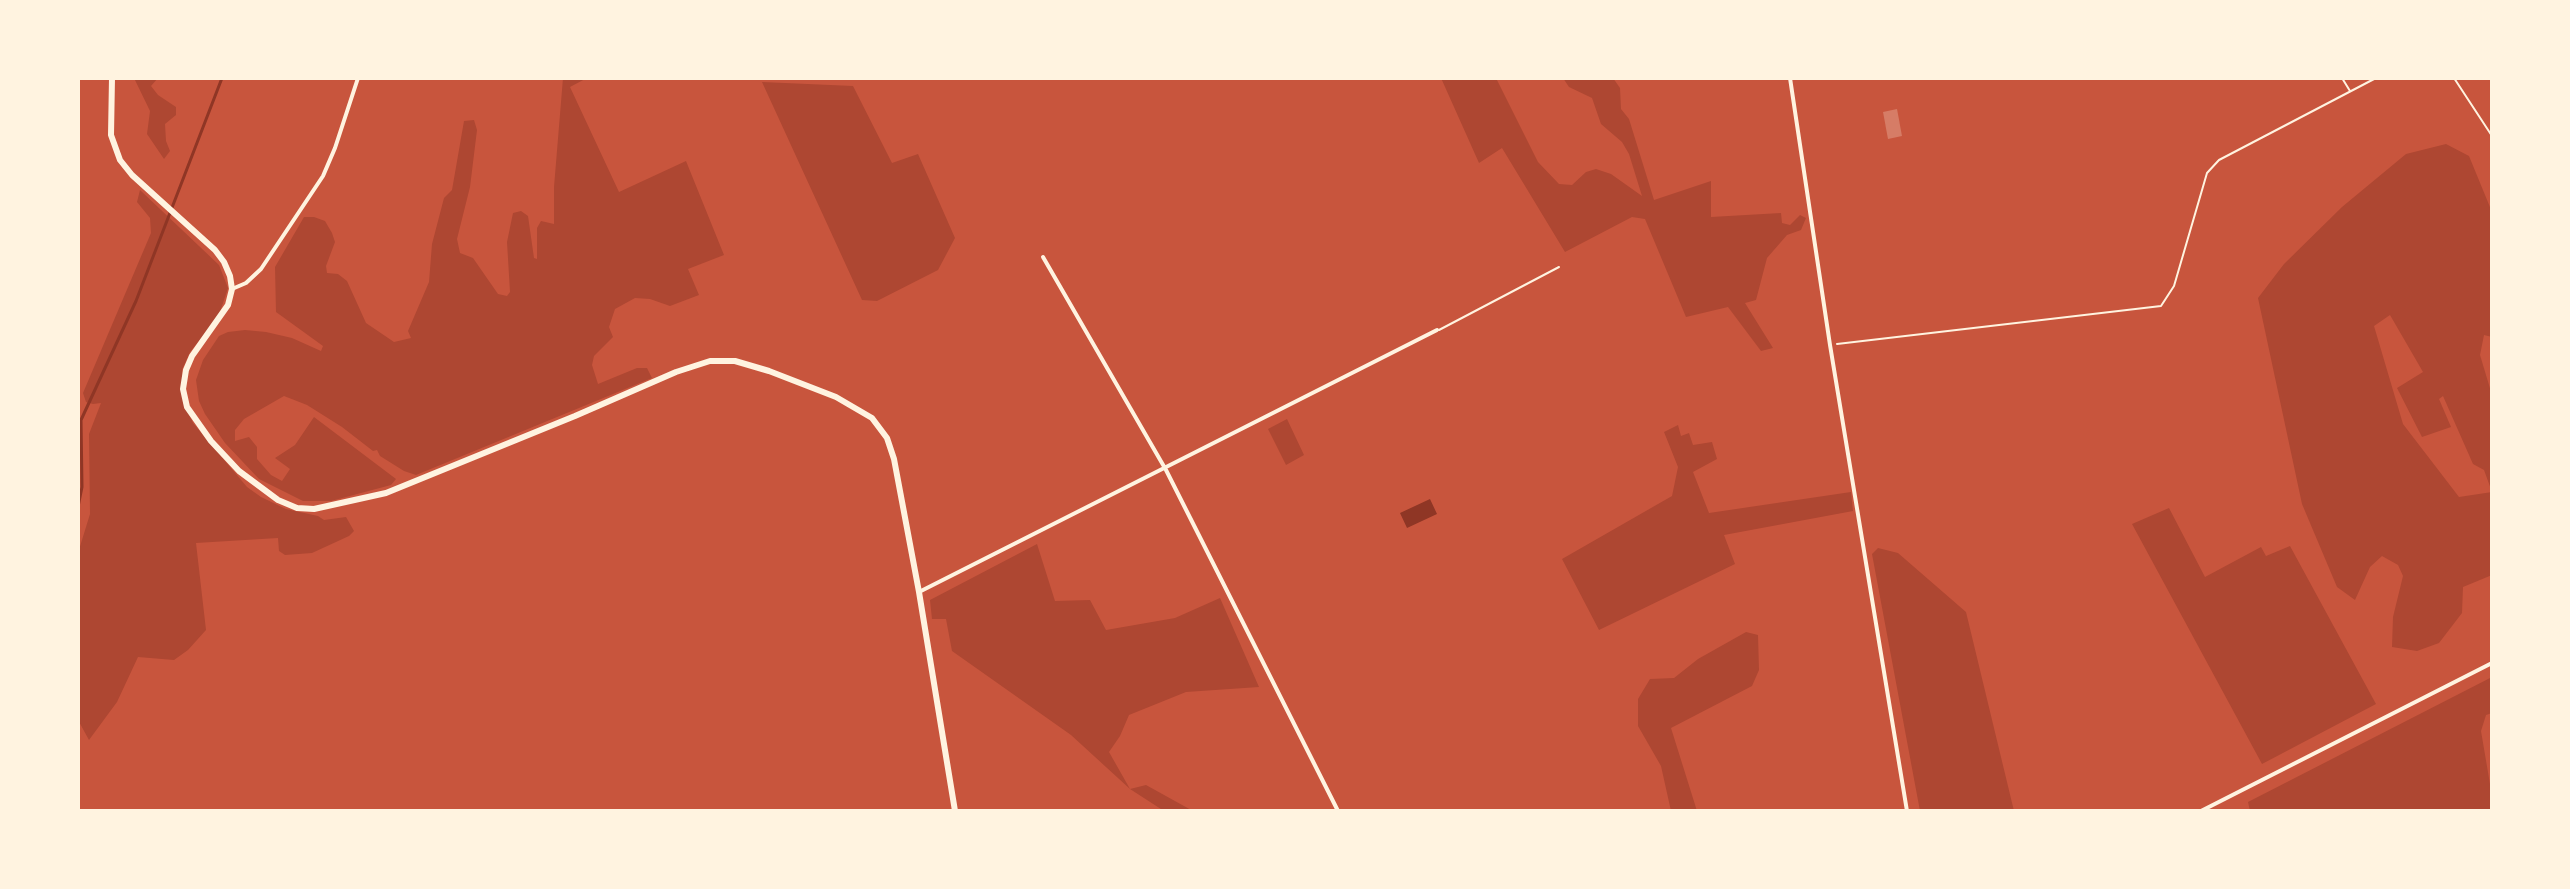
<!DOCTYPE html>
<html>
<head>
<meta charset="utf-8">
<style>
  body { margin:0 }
  #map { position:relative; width:2570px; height:889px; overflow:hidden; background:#c8553d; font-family:"DejaVu Sans",sans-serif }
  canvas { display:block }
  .frame { position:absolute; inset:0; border:80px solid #fff3e0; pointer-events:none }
</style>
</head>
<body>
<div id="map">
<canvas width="2570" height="889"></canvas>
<div class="frame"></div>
</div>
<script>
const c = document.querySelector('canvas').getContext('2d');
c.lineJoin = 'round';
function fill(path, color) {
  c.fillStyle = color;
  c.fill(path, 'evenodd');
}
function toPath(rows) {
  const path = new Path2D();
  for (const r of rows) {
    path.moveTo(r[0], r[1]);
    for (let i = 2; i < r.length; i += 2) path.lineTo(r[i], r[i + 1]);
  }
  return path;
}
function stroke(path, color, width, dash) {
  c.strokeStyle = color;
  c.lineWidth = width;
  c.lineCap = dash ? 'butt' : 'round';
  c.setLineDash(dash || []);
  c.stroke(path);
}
const green = toPath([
  [134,78,158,78,151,86,158,95,176,107,176,115,165,124,166,141,170,151,164,159,147,134,150,111],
  [563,78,587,78,570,87,619,192,686,161,724,255,688,269,699,295,670,306,650,299,635,298,615,309,609,327,613,337,594,356,592,365,598,384,637,368,647,368,652,378,416,475,404,471,380,456,377,450,373,451,342,427,307,405,284,396,244,419,235,430,235,441,249,437,257,447,257,459,271,475,282,481,290,469,275,458,295,445,314,417,396,479,391,485,331,501,303,501,259,479,225,443,205,414,199,401,196,380,203,360,219,336,228,332,245,330,266,332,292,338,321,351,323,346,276,312,275,267,304,217,314,217,325,221,332,233,335,242,326,266,327,273,338,274,347,281,366,323,394,342,411,338,408,331,429,282,432,244,444,198,452,190,464,121,474,120,477,130,470,187,457,239,460,253,473,258,498,294,507,296,510,292,507,242,513,213,521,211,528,216,534,258,537,259,537,228,541,221,554,224,554,187],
  [1441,78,1496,78,1538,162,1559,184,1572,185,1586,172,1596,169,1611,174,1642,196,1629,154,1622,142,1601,124,1592,98,1569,87,1563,78,1613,78,1620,88,1621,109,1629,119,1654,200,1711,181,1711,217,1781,213,1782,223,1790,225,1800,215,1806,218,1801,230,1787,235,1767,258,1756,300,1745,303,1773,348,1761,351,1728,307,1686,317,1645,219,1632,217,1565,252,1502,148,1479,163],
  [762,82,853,86,892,163,918,154,955,238,938,270,877,301,862,300],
  [2446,144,2469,156,2492,212,2492,337,2484,335,2480,355,2492,395,2492,492,2484,470,2473,464,2443,396,2439,399,2451,427,2422,437,2397,388,2423,372,2390,315,2374,326,2403,424,2459,497,2492,492,2492,575,2463,587,2462,613,2439,643,2417,651,2392,647,2393,617,2403,576,2398,565,2382,556,2370,567,2355,600,2337,587,2302,504,2258,298,2284,264,2342,207,2406,154],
  [140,190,219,265,228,288,218,318,190,352,182,370,183,400,193,423,247,487,261,497,286,509,318,516,324,520,346,517,354,531,349,536,312,553,285,555,279,551,278,538,196,543,206,630,188,650,174,660,138,657,117,702,89,740,78,720,78,553,90,514,89,434,101,403,93,404,86,402,83,393,151,233,150,218,137,202],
  [1287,419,1304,455,1286,465,1268,429],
  [1678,425,1681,436,1689,433,1693,445,1712,442,1717,459,1693,472,1709,513,1851,492,1853,511,1724,535,1735,564,1599,630,1562,559,1672,496,1678,467,1664,432],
  [2169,508,2205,577,2261,547,2266,556,2290,546,2376,704,2262,764,2132,524],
  [1037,544,1055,601,1090,600,1106,630,1175,618,1220,598,1259,687,1186,692,1129,715,1120,736,1109,752,1130,789,1146,785,1193,811,1164,811,1130,789,1071,735,952,651,946,619,932,619,930,600],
  [1878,548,1898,553,1966,612,2014,811,1920,811,1872,554],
  [1746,632,1758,635,1759,670,1752,686,1671,728,1697,811,1671,811,1661,766,1638,726,1638,699,1650,679,1674,678,1698,659],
  [2492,677,2492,713,2486,715,2481,731,2492,796,2492,811,2250,811,2248,802]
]);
const water = toPath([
  [1430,499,1437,514,1407,528,1400,513]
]);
const stream = toPath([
  [78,507,82,487,81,420,136,301,222,78]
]);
const building = toPath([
  [1897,109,1902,136,1888,139,1883,112]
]);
const path = toPath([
  [2342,78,2350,91],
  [2454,78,2492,136],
  [1837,344,2161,306,2174,286,2207,173,2219,160,2376,78]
]);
const service = toPath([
  [1439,330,1559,267]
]);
const minor = toPath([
  [1790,78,1830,345,1907,811],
  [1043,257,1166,470,1338,811],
  [232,289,246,283,261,269,323,176,335,148,358,78],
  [919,592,1437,330],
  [2201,811,2492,663]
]);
const secondary = toPath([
  [112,78,111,135,120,160,132,175,215,250,224,262,230,276,232,289,228,305,192,356,186,370,183,389,187,407,211,441,239,471,278,500,297,508,314,509,386,493,575,416,676,372,710,361,735,361,769,371,836,397,872,418,887,438,894,459,919,592,955,811]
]);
fill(green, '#ae4732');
fill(water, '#8f3625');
stroke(stream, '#8f3625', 3);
fill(building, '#d67c66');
stroke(path, '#fff3e0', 2);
stroke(service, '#fff3e0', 2);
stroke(minor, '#fff3e0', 4);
stroke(secondary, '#fff3e0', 6);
</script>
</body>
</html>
